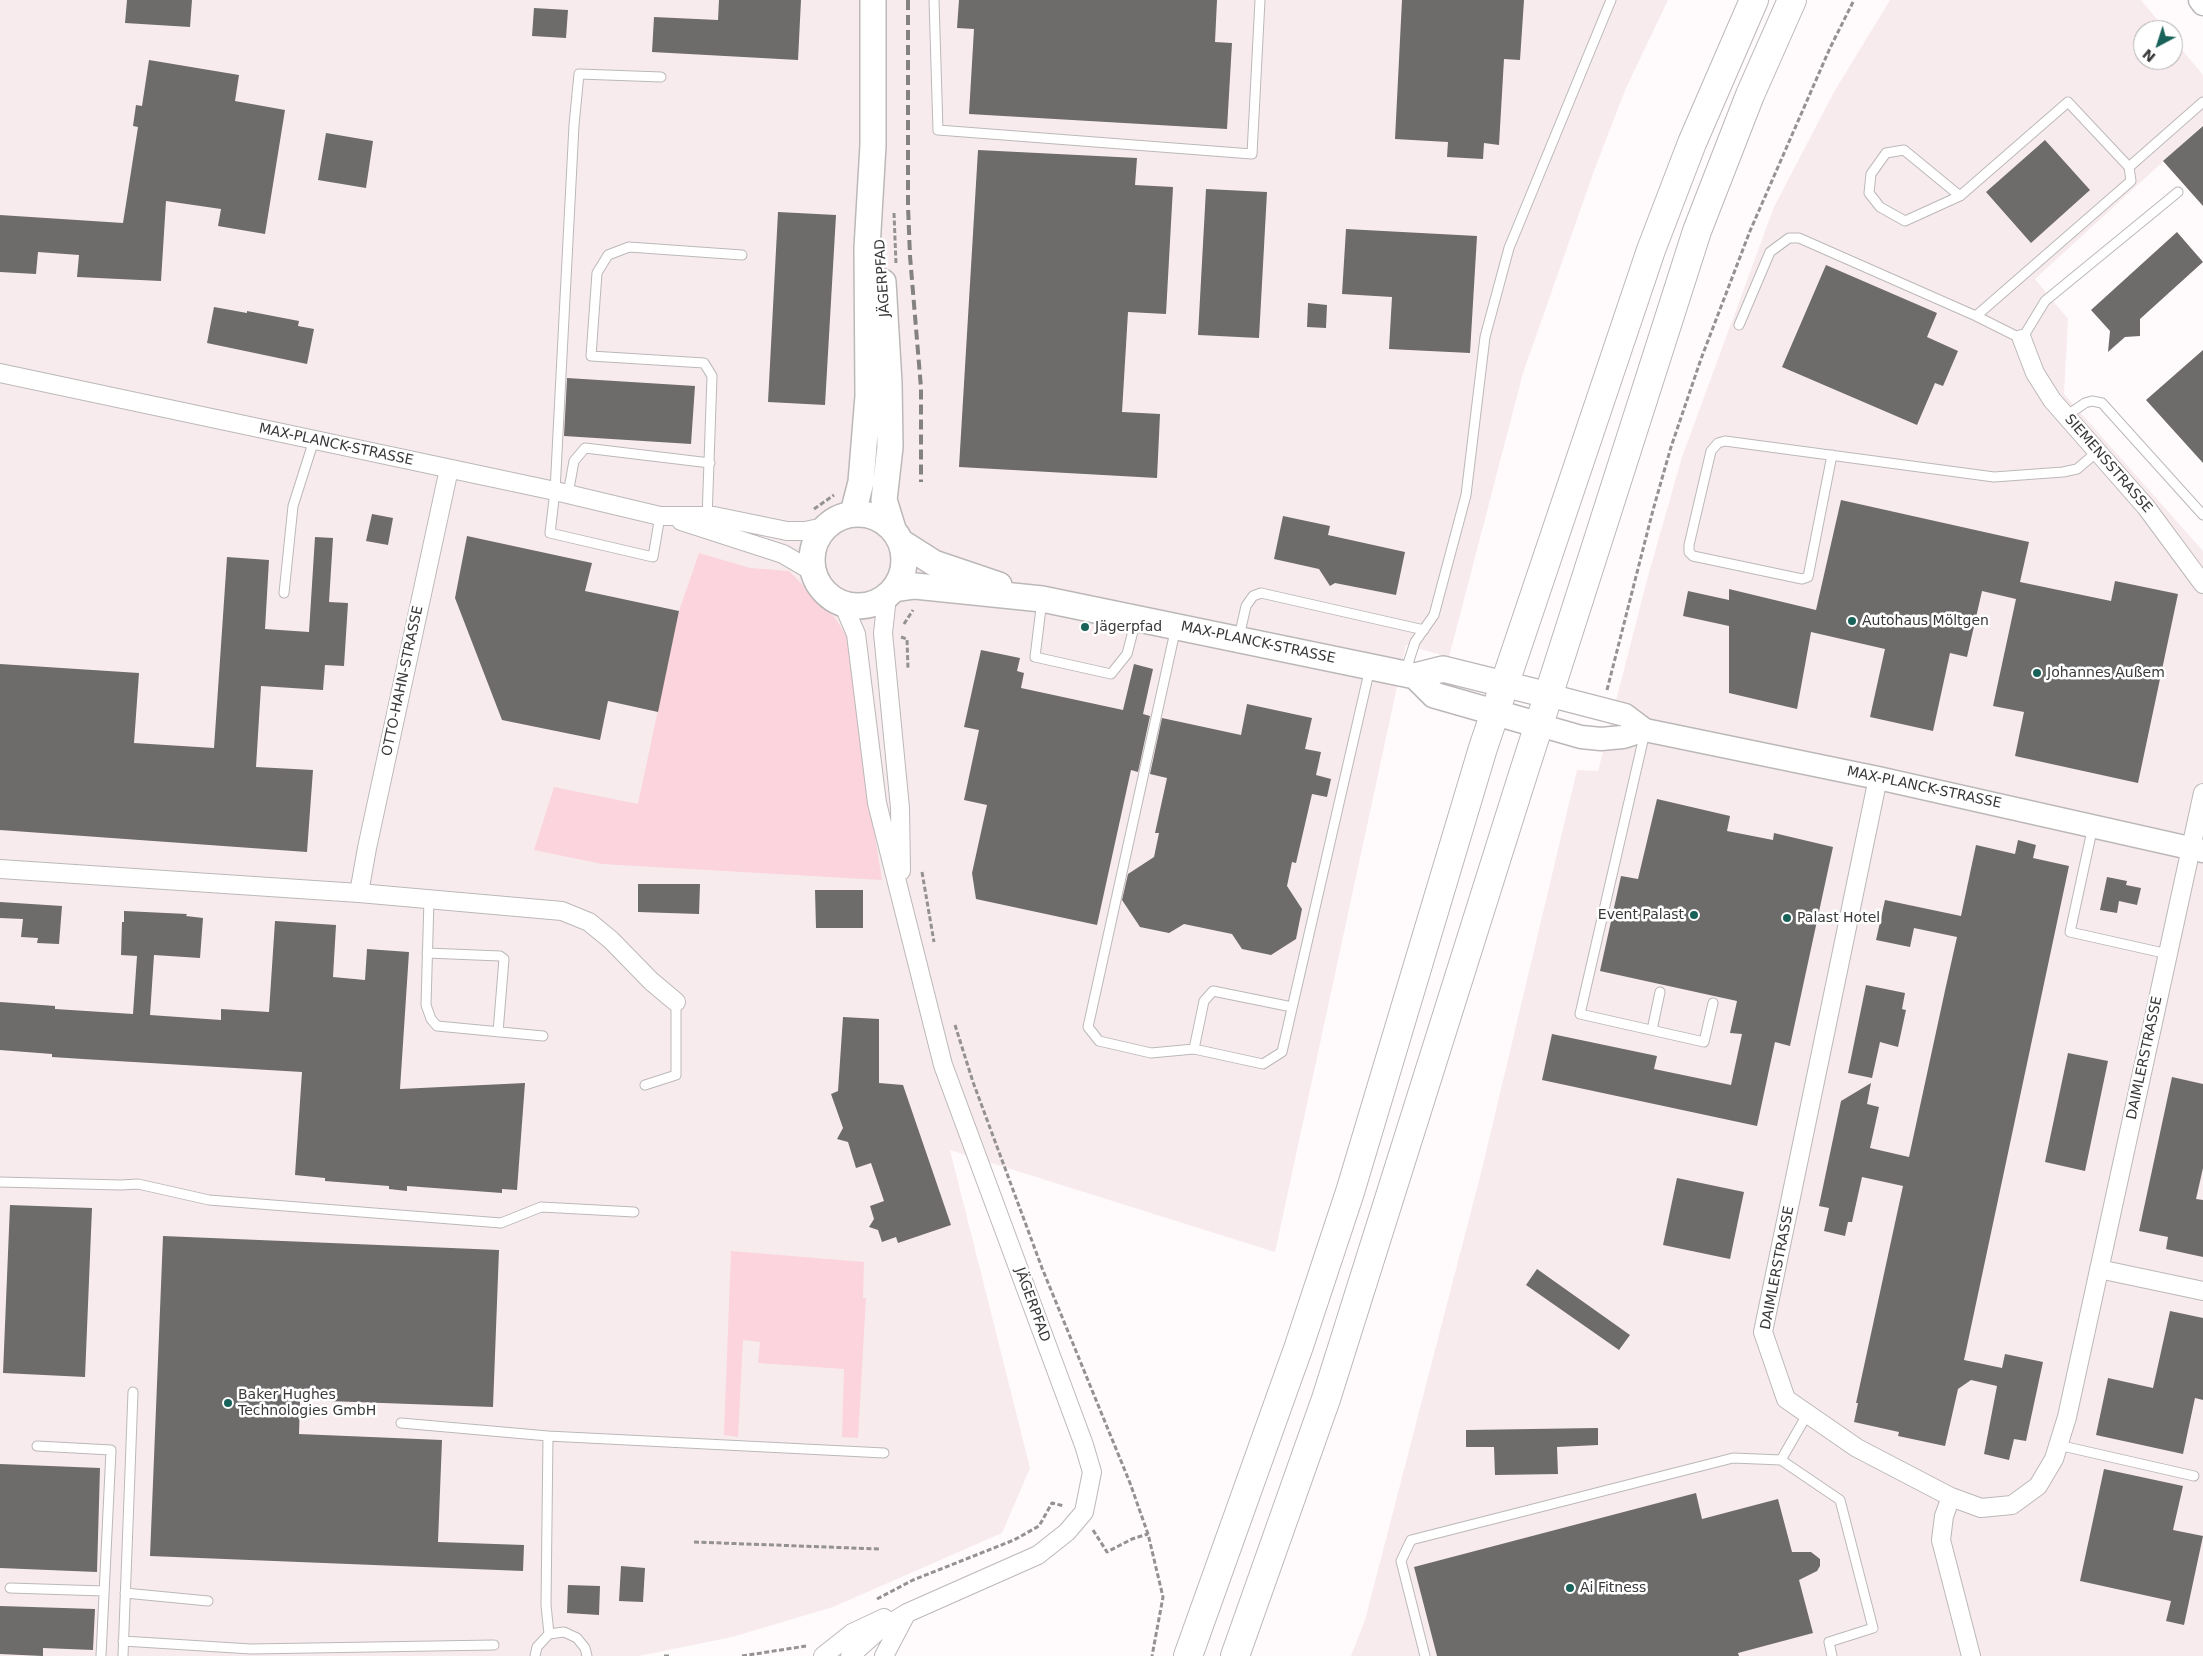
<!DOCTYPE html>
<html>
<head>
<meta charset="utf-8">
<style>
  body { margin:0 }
  #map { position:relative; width:2203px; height:1656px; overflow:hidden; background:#fffafb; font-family:"DejaVu Sans",sans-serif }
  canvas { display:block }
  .north { position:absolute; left:2133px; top:20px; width:50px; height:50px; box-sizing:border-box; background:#fff; border:1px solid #b0afaf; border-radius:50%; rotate:220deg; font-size:14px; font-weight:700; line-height:20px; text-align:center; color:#393838 }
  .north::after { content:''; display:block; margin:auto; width:18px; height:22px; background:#186259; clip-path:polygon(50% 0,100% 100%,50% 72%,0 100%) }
</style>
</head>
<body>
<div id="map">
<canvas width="2203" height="1656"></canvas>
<div class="north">N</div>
</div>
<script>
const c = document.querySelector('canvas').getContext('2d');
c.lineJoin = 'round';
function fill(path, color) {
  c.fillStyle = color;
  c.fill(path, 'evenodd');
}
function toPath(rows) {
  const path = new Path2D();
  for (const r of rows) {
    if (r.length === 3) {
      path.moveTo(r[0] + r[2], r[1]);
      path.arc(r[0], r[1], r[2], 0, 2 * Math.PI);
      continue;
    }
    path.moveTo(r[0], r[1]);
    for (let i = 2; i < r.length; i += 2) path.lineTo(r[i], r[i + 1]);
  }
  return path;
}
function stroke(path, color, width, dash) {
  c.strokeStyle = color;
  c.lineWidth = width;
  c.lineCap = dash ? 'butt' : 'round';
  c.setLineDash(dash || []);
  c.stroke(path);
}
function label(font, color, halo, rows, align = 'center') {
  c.font = font + ' "DejaVu Sans",sans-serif';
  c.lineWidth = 5;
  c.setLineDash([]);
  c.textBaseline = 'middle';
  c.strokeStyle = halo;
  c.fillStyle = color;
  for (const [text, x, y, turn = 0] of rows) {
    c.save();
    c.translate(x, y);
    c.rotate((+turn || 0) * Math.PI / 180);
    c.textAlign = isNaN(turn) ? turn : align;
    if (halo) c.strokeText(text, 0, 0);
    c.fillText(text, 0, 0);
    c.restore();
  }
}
const built = toPath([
  [0,0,1668,0,1626,88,1595,168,1523,373,1449,657,1406,645,1275,1252,950,1150,1030,1468,1002,1533,833,1607,732,1637,639,1656,0,1656],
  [1890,0,2141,0,2166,30,2143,30,2143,60,2173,60,2173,39,2203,75,2203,125,2035,279,2068,319,2064,394,2203,551,2203,1656,1351,1656,1365,1620,1482,1169,1577,770,1598,771,1647,580,1682,457,1774,207,1834,92]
]);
const green = toPath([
  [699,553,750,568,789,571,836,619,852,646,862,755,882,880,602,864,534,850,554,787,638,804,679,611],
  [731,1251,864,1262,863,1298,866,1298,858,1438,842,1437,844,1369,758,1363,760,1342,743,1340,738,1437,724,1435]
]);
const building = toPath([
  [127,0,192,0,190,27,125,23],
  [719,0,801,0,798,60,652,52,654,17,718,20],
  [959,0,1217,0,1215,42,1232,43,1227,129,969,114,974,29,957,28],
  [1402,0,1524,0,1520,60,1504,59,1499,145,1484,143,1483,159,1447,157,1448,142,1395,139],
  [534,8,568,10,566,38,532,36],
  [149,60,239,75,235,101,285,110,265,234,218,226,221,209,166,201,161,281,77,277,79,255,38,252,36,274,0,272,0,215,123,223,138,127,133,126,136,105,142,106],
  [2203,126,2203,206,2163,161],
  [326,133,373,141,366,188,318,180],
  [2045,140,2090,190,2031,243,1986,192],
  [978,150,1137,158,1135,185,1173,187,1166,314,1128,312,1122,412,1160,414,1157,478,959,467],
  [1206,189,1267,192,1259,338,1198,335],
  [778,212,836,215,825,405,768,402],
  [1346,229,1477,236,1470,353,1389,349,1392,297,1342,294],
  [2177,232,2203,262,2140,319,2140,336,2125,337,2108,352,2110,331,2091,310],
  [1826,265,1937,313,1927,337,1958,351,1943,386,1935,383,1917,425,1782,367],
  [1308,303,1327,305,1326,328,1307,327],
  [214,307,247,313,247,311,299,321,298,326,314,329,307,364,207,343],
  [2203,350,2203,463,2146,400],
  [567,378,695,386,691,444,564,436],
  [1841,500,2029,542,2020,582,2111,601,2115,581,2178,594,2138,783,2015,756,2024,712,1993,706,2016,599,1982,591,1967,657,1950,653,1933,731,1870,717,1885,649,1811,632,1797,709,1729,693,1729,626,1683,616,1688,591,1729,600,1729,589,1816,610],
  [372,514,393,518,388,545,366,541],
  [1283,516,1330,526,1328,535,1405,552,1396,595,1335,583,1330,586,1319,569,1274,559],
  [467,536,592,563,585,591,679,611,658,712,608,701,600,740,502,720,455,598],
  [315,537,333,538,329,602,348,603,344,666,325,665,323,690,261,686,256,767,313,770,307,852,0,830,0,664,139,673,134,743,214,748,227,557,269,560,265,629,309,632],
  [981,650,1020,658,1017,671,1024,673,1021,688,1123,710,1134,664,1153,669,1143,714,1150,716,1138,772,1131,770,1097,925,976,899,972,873,987,805,964,800,979,730,964,727],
  [1247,704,1312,718,1305,749,1321,752,1316,775,1331,779,1327,797,1312,794,1296,863,1292,862,1287,886,1302,909,1296,939,1271,955,1242,949,1232,934,1184,924,1169,933,1140,927,1122,900,1128,874,1154,857,1159,833,1155,833,1167,778,1150,774,1162,718,1241,735],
  [1657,799,1730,816,1727,831,1773,840,1774,833,1833,847,1790,1046,1775,1042,1757,1126,1542,1080,1552,1034,1657,1056,1654,1069,1731,1085,1742,1034,1730,1033,1737,1001,1600,971,1621,876,1638,879],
  [2018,840,2036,845,2033,858,2069,866,1964,1360,2002,1368,2005,1354,2043,1362,2026,1441,2014,1439,2009,1460,1984,1454,1997,1386,1971,1380,1958,1389,1945,1446,1898,1436,1899,1432,1854,1422,1858,1403,1856,1403,1903,1186,1862,1177,1852,1222,1848,1222,1845,1236,1824,1231,1829,1208,1819,1206,1841,1101,1871,1083,1867,1104,1879,1107,1870,1148,1909,1157,1946,986,1957,937,1914,928,1910,947,1876,940,1885,900,1961,916,1976,845,2015,854],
  [2107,877,2127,881,2126,885,2141,888,2137,905,2119,901,2117,913,2100,910],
  [638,884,700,884,699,914,638,912],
  [815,890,863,890,863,928,816,928],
  [0,902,62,906,59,944,37,943,38,938,21,937,23,919,0,918],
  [124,911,187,914,186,916,203,918,200,958,154,955,150,1015,221,1020,221,1009,269,1012,275,921,336,925,333,977,365,980,367,949,409,952,400,1089,525,1083,517,1190,502,1189,502,1193,407,1186,407,1191,389,1189,389,1186,325,1181,325,1178,295,1175,302,1072,83,1059,52,1057,52,1054,0,1050,0,1002,55,1006,55,1009,133,1014,137,956,121,955,122,922,124,922],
  [1866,985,1905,993,1902,1009,1906,1010,1898,1047,1880,1042,1872,1078,1848,1073],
  [843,1017,879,1019,879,1083,903,1085,951,1225,898,1243,896,1237,882,1242,878,1230,869,1227,874,1219,870,1206,884,1201,871,1163,856,1168,848,1142,837,1139,843,1128,831,1094,838,1091],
  [2068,1053,2108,1061,2085,1171,2045,1162],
  [2172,1077,2203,1084,2203,1168,2196,1199,2203,1200,2203,1257,2166,1249,2168,1237,2139,1231],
  [1677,1178,1744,1192,1730,1259,1663,1245],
  [10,1205,92,1208,85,1377,3,1373],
  [163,1236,499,1250,493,1407,300,1400,299,1434,442,1440,438,1542,524,1545,523,1571,150,1556],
  [1537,1269,1630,1335,1619,1350,1526,1285],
  [2170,1311,2203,1318,2203,1400,2195,1398,2183,1454,2096,1435,2108,1378,2153,1388],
  [1598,1428,1598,1445,1557,1447,1558,1474,1495,1475,1494,1447,1466,1447,1466,1430],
  [0,1464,100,1468,97,1572,0,1568],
  [2104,1469,2183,1486,2173,1530,2203,1536,2184,1625,2166,1621,2171,1601,2080,1581],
  [1696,1493,1702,1519,1778,1499,1792,1552,1811,1552,1820,1559,1820,1566,1817,1571,1799,1580,1813,1633,1738,1653,1739,1656,1437,1656,1414,1567],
  [621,1566,645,1568,643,1602,619,1601],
  [568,1585,600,1586,599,1615,567,1613],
  [0,1606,95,1609,93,1650,43,1648,43,1656,0,1654]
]);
const path = toPath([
  [894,213,896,264],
  [814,509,834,495],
  [811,590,824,603],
  [904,624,913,610],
  [901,637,907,639,908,669],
  [1607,690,1653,510,1671,447,1701,359,1750,231,1830,48,1854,0],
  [922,872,934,942],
  [955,1025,973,1082,1042,1268,1130,1483,1148,1534,1163,1597,1152,1656],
  [1093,1530,1107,1552,1132,1539,1148,1534],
  [694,1542,879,1549],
  [877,1599,913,1580,1014,1540,1039,1526,1052,1503,1064,1506],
  [664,1656,671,1656],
  [742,1656,806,1646]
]);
const service = toPath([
  [934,0,938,130,1252,154,1260,0],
  [2129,167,2203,102],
  [1960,196,1904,150,1886,153,1871,174,1869,193,1880,207,1905,221,1960,196,2068,102,2129,167,2131,181,1976,316],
  [1739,325,1770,252,1789,238,1799,238,1976,316,2022,339,2045,301,2178,192],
  [2066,416,2085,403,2092,401,2102,403,2203,515],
  [1832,455,1808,577,1802,579,1693,556,1689,552,1689,545,1711,451,1718,443,1725,441,1994,477,2063,472,2077,469,2097,452],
  [568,494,574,461,585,448,710,463],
  [660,516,653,557,550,533,555,491,574,125,579,74,661,77],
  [707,519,712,376,704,363,591,356,597,273,608,255,629,247,742,255],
  [284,593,293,506,314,440],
  [1042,600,1035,657,1111,674,1127,654,1136,620],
  [1176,627,1088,1027,1099,1041,1151,1053,1194,1049,1263,1064,1282,1052,1370,668],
  [1239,637,1246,606,1253,596,1261,593,1424,630],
  [1405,673,1415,642,1434,615,1466,495,1485,337,1509,248,1611,0],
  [1645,732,1580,1014,1704,1042,1713,1003],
  [2093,826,2070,932,2168,954],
  [429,899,426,1005,431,1019,437,1026,543,1036],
  [427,953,500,956,504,959,498,1032],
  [1652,1030,1660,992],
  [1194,1049,1204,1001,1213,991,1292,1007],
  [645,1085,676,1075,676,1002],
  [0,1182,121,1185,138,1184,209,1200,501,1223,541,1207,634,1212],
  [1808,1413,1781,1460,1840,1500,1873,1628,1829,1642,1832,1656],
  [401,1423,548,1436,546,1605,549,1634],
  [548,1436,884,1453],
  [2058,1445,2194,1476],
  [37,1446,111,1450,101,1656],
  [10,1588,104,1591],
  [125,1593,208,1601],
  [123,1641,251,1649,494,1645],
  [123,1656,133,1392],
  [535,1656,537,1647,549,1634,564,1632,577,1638,585,1648,587,1656],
  [1425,1656,1401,1561,1411,1540,1733,1458,1781,1460]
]);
const minor = toPath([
  [2022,339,2035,373,2052,400,2146,507,2203,584],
  [0,373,555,491,660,516,714,516,787,531,805,531,824,527],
  [681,521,783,554,812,571],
  [887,597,883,633,900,808,901,871],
  [843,604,856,634,877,803,943,1065,1084,1445,1092,1472,1084,1512,1067,1532,1038,1555,907,1613,879,1630,850,1656],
  [1878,778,1763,1332,1786,1399,1857,1448,1951,1497,1981,1508,2012,1505,2038,1486,2054,1459,2067,1417,2203,793],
  [0,869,359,893,562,911,589,922,611,940,651,981,676,1002],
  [359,893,367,848,449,469],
  [2099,1269,2203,1291],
  [1951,1497,1944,1516,1941,1540,1971,1656],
  [823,1656,852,1633,884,1618],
  [884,1656,905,1616]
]);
const tertiary = toPath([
  [2200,0,2203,4],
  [1548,695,1625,715,1645,730,1878,778,2203,851],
  [1539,725,1581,737,1601,739,1623,737,1645,730]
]);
const secondary = toPath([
  [883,282,889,383,890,447,884,500,893,529],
  [853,513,861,482,868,396,867,248,873,145,873,0],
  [858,560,46],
  [901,542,934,563,999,585],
  [894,589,915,586,1042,599,1415,676,1443,669,1548,695],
  [1415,676,1434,695,1539,725]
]);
const primary = toPath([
  [1188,1656,1299,1346,1350,1192,1483,748,1651,250,1692,143,1754,0],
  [1235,1656,1326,1399,1519,787,1697,231,1750,95,1792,0]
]);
const rail = toPath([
  [908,0,908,206,910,256,921,388,921,482]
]);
const markers = [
  [1852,621,5,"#186259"],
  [1085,627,5,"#186259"],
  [2037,673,5,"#186259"],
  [1694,915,5,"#186259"],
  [1787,918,5,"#186259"],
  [228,1403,5,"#186259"],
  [1570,1588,5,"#186259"]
];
const streetNames = [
  ["JÄGERPFAD",883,278,-94],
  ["MAX-PLANCK-STRASSE",336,445,12],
  ["SIEMENSSTRASSE",2108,464,49],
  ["MAX-PLANCK-STRASSE",1258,643,12],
  ["OTTO-HAHN-STRASSE",403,681,-78],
  ["MAX-PLANCK-STRASSE",1924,788,12],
  ["DAIMLERSTRASSE",2145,1058,-78],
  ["DAIMLERSTRASSE",1778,1268,-79],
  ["JÄGERPFAD",1032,1305,70]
];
const poiNames = [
  ["Autohaus Möltgen",1862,621],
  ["Jägerpfad",1095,627],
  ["Johannes Außem",2047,673],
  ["Event Palast",1684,915,"right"],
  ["Palast Hotel",1797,918],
  ["Baker Hughes",238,1395],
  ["Technologies GmbH",238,1411],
  ["Ai Fitness",1580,1588]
];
fill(built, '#f8ebee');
fill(green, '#fbd4dd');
fill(building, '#6e6b6b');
stroke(service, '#bcb8b8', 11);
stroke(minor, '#bcb8b8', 20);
stroke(tertiary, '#bcb8b8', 25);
stroke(secondary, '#bcb8b8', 28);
stroke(primary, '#bcb8b8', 30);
stroke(path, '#949191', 3, [5, 2.5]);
stroke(service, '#fff', 9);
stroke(minor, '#fff', 18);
stroke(tertiary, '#fff', 22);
stroke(secondary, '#fff', 25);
stroke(primary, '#fff', 28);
stroke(rail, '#838181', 4, [10, 5]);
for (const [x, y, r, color] of markers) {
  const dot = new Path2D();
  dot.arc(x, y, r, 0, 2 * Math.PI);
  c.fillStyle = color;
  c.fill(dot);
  stroke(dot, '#fff', 2);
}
label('14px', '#393838', '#fff', streetNames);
label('14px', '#393838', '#fff', poiNames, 'left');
</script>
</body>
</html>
